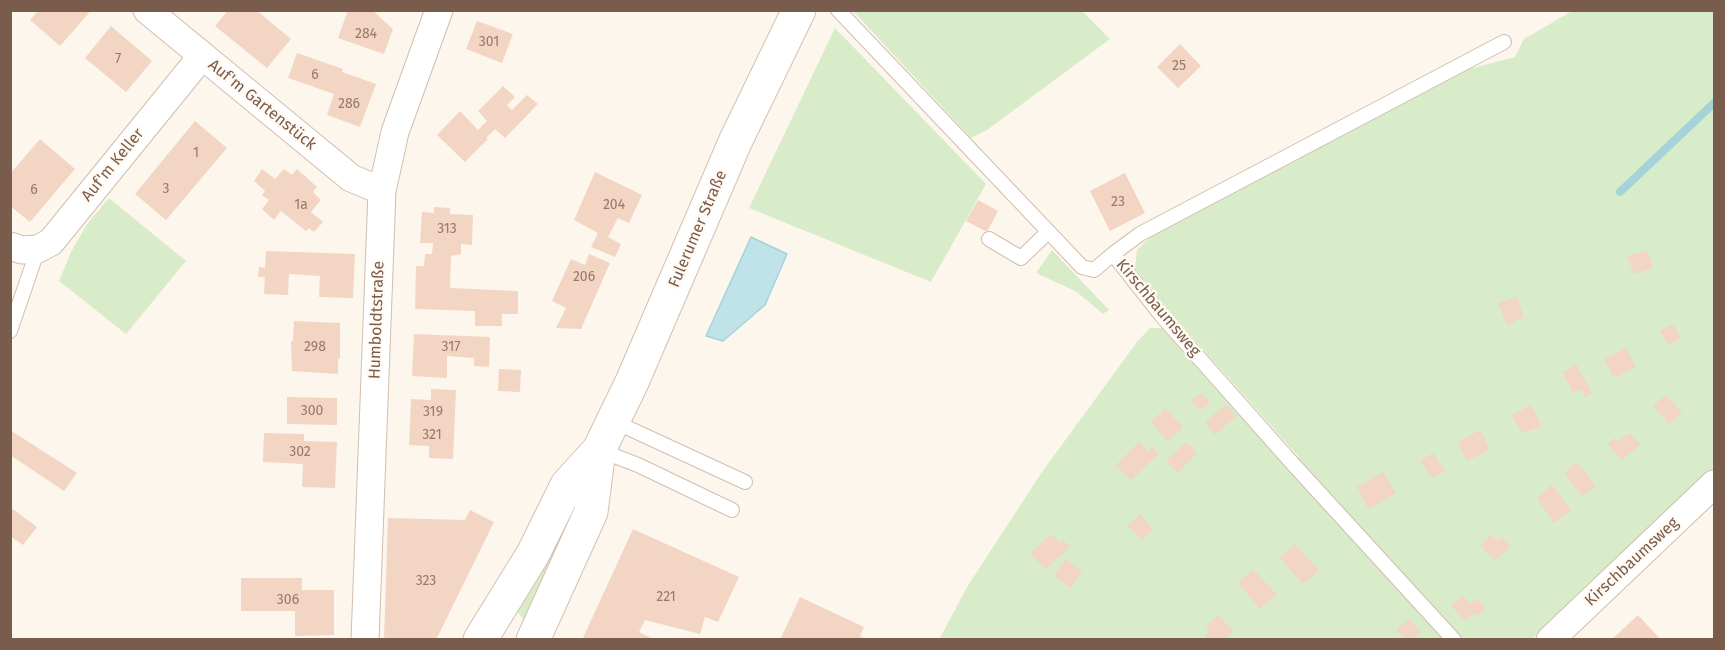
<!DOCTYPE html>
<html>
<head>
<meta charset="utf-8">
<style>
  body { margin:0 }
  #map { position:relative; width:1725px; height:650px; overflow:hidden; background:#fdf6ec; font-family:"Fira Sans",sans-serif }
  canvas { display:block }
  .frame { position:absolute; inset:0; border:12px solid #7a5c4d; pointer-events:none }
</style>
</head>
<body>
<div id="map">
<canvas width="1725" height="650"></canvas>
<div class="frame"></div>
</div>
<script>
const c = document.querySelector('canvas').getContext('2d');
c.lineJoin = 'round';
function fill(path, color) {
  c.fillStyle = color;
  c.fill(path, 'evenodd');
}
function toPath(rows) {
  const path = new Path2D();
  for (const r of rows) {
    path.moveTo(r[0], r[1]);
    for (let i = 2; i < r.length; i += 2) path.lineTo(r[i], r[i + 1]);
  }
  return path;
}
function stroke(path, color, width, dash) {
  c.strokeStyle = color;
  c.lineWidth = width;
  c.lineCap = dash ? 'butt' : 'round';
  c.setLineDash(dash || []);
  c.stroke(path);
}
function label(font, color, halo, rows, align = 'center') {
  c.font = font + ' "Fira Sans",sans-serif';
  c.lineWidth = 5;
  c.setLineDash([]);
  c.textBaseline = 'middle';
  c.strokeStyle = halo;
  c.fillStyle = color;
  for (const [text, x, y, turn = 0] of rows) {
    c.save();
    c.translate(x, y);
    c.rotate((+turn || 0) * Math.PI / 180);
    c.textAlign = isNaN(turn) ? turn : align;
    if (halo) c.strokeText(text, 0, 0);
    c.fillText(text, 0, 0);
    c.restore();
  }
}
const green = toPath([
  [853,11,1082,11,1110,39,987,130,971,138],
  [1572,11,1714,11,1714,471,1532,639,939,640,967,587,1042,472,1137,342,1150,328,1162,328,1290,466,1299,457,1165,307,1135,268,1137,250,1152,235,1465,70,1515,57,1524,39],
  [835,28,986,184,931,282,749,208],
  [109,198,186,261,126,334,59,281,71,252,87,224],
  [1052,250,1109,310,1103,314,1077,292,1036,273],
  [570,496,581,501,526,622,519,614,509,607]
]);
const water = toPath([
  [751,237,787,254,765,305,723,341,706,336,751,237]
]);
const stream = toPath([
  [1620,192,1714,103]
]);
const building = toPath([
  [39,10,87,10,89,13,60,46,30,20],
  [228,10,256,10,291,39,267,68,215,26],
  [348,10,372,10,393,29,384,54,338,38],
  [477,21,513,34,502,63,466,49],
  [111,26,152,61,126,92,85,58],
  [1180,44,1201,66,1178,88,1157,67],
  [297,53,343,69,342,72,376,84,360,127,327,115,334,94,288,78],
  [503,86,515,97,507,105,512,110,527,95,538,104,505,138,495,129,486,138,488,139,465,162,437,135,460,111,478,130,487,121,478,111],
  [195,121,227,148,166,220,135,194],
  [40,139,75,169,30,222,10,206,10,174],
  [262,169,275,179,284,169,292,175,297,169,317,187,313,192,321,200,311,212,323,222,314,232,309,228,306,231,281,211,274,220,262,209,269,200,262,195,265,191,254,181],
  [595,172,642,195,629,223,618,218,608,237,621,244,615,257,591,247,598,233,574,220],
  [1125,173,1145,213,1110,231,1090,191],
  [978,200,998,211,987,232,966,221],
  [434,207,450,208,450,214,473,215,472,245,461,244,461,254,451,256,450,288,518,291,518,314,502,314,502,326,475,326,475,311,415,309,416,266,424,266,425,254,432,254,433,243,420,243,422,212,434,213],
  [266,251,355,254,353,298,319,297,320,276,289,274,288,295,264,294,265,277,258,277,259,267,265,268],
  [1647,251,1653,268,1634,274,1627,256],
  [589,254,610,263,596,295,581,329,556,328,566,308,552,301,571,259,585,265],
  [1517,297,1524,317,1507,325,1498,303],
  [294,321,340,323,340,359,338,359,338,374,292,371,291,341,293,341],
  [1673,324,1681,338,1668,345,1660,331],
  [414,334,490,337,489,367,474,366,474,358,447,356,447,378,412,376],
  [1626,348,1636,367,1614,378,1604,359],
  [1576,364,1592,393,1585,397,1580,389,1573,393,1563,372],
  [499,369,521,370,520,392,498,391],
  [431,389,456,390,453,459,429,458,429,446,409,445,411,399,431,400],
  [1201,393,1210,402,1200,410,1191,401],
  [1666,394,1682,413,1669,424,1653,406],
  [287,397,337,398,337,425,287,424],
  [1226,404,1236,416,1215,435,1205,422],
  [1531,405,1542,426,1523,433,1511,415],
  [1165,408,1183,427,1168,442,1151,422],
  [10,430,77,473,64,491,10,455],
  [1480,430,1490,449,1467,461,1458,442],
  [264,433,304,434,304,441,337,442,335,488,302,487,303,464,263,462],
  [1630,433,1640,445,1621,460,1608,443,1615,438,1618,441],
  [1139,442,1148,452,1152,447,1158,454,1131,480,1116,465],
  [1186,442,1197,453,1178,473,1166,461],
  [1433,453,1445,471,1432,478,1420,461],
  [1577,462,1596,486,1582,496,1564,473],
  [1383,472,1396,493,1368,509,1357,487],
  [1552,485,1571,510,1554,523,1537,498],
  [10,507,37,527,23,545,10,536],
  [470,510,494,522,436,640,384,640,388,518,465,520],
  [1140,514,1153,529,1142,540,1127,526],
  [633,529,739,577,718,622,705,617,700,634,645,620,639,632,655,640,582,640],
  [1051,534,1060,543,1063,540,1070,547,1046,569,1030,554],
  [1491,535,1497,541,1502,537,1510,547,1495,561,1480,545],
  [1295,544,1319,571,1303,584,1280,558],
  [1066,559,1082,572,1070,588,1054,575],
  [1253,569,1277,595,1260,609,1238,583],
  [241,578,302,578,302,590,334,590,334,635,295,636,295,611,241,611],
  [1463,596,1470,604,1478,599,1486,609,1476,616,1473,614,1464,621,1451,605],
  [800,597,864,627,860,636,868,640,780,640],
  [1218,615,1233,631,1224,640,1209,640,1205,636,1210,632,1206,626],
  [1638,615,1661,640,1611,640],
  [1409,619,1421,632,1411,640,1406,640,1396,629]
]);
const lane = toPath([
  [838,10,1082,267,1094,270,1113,254],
  [989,239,1021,258,1048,232],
  [10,331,38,249],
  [613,421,745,482],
  [599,450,638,465,732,510],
  [1454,640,1293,464,1161,315,1113,254,1140,234,1504,42]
]);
const street = toPath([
  [147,10,351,178,382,191],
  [10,246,22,250,38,249,51,242,202,56],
  [365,640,382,191,395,132,439,10],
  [1550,640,1714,484]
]);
const secondary = toPath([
  [480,640,533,554,567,485,599,450,632,382,736,140,799,10],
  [533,640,591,512,599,450]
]);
const numberNames = [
  ["284",366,34],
  ["301",489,42],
  ["7",118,59],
  ["25",1179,66],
  ["6",315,75],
  ["286",349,104],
  ["1",196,153],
  ["3",166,189],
  ["6",34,190],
  ["23",1118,202],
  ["1a",301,205],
  ["204",614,205],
  ["313",447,229],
  ["206",584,277],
  ["298",315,347],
  ["317",451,347],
  ["300",312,411],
  ["319",433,412],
  ["321",432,435],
  ["302",300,452],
  ["323",426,581],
  ["221",666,597],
  ["306",288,600]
];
const streetNames = [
  ["Auf'm Gartenstück",262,105,39],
  ["Auf'm Keller",113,165,-51],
  ["Fulerumer Straße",698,229,-67],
  ["Kirschbaumsweg",1158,308,50],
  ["Humboldtstraße",377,320,-88],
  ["Kirschbaumsweg",1632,562,-43]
];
fill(green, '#d8ecc9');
fill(water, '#bfe3e8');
stroke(water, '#a5d3da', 1.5);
stroke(stream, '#a5d3da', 8);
fill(building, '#f3d5c3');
stroke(lane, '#d1beb0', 16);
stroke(street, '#d1beb0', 29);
stroke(secondary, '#d6c0b0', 35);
stroke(lane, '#fff', 14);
stroke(street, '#fff', 27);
stroke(secondary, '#fff', 33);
label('14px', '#987a6a', null, numberNames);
label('16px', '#7a5c4d', '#fffaf3', streetNames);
</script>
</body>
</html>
